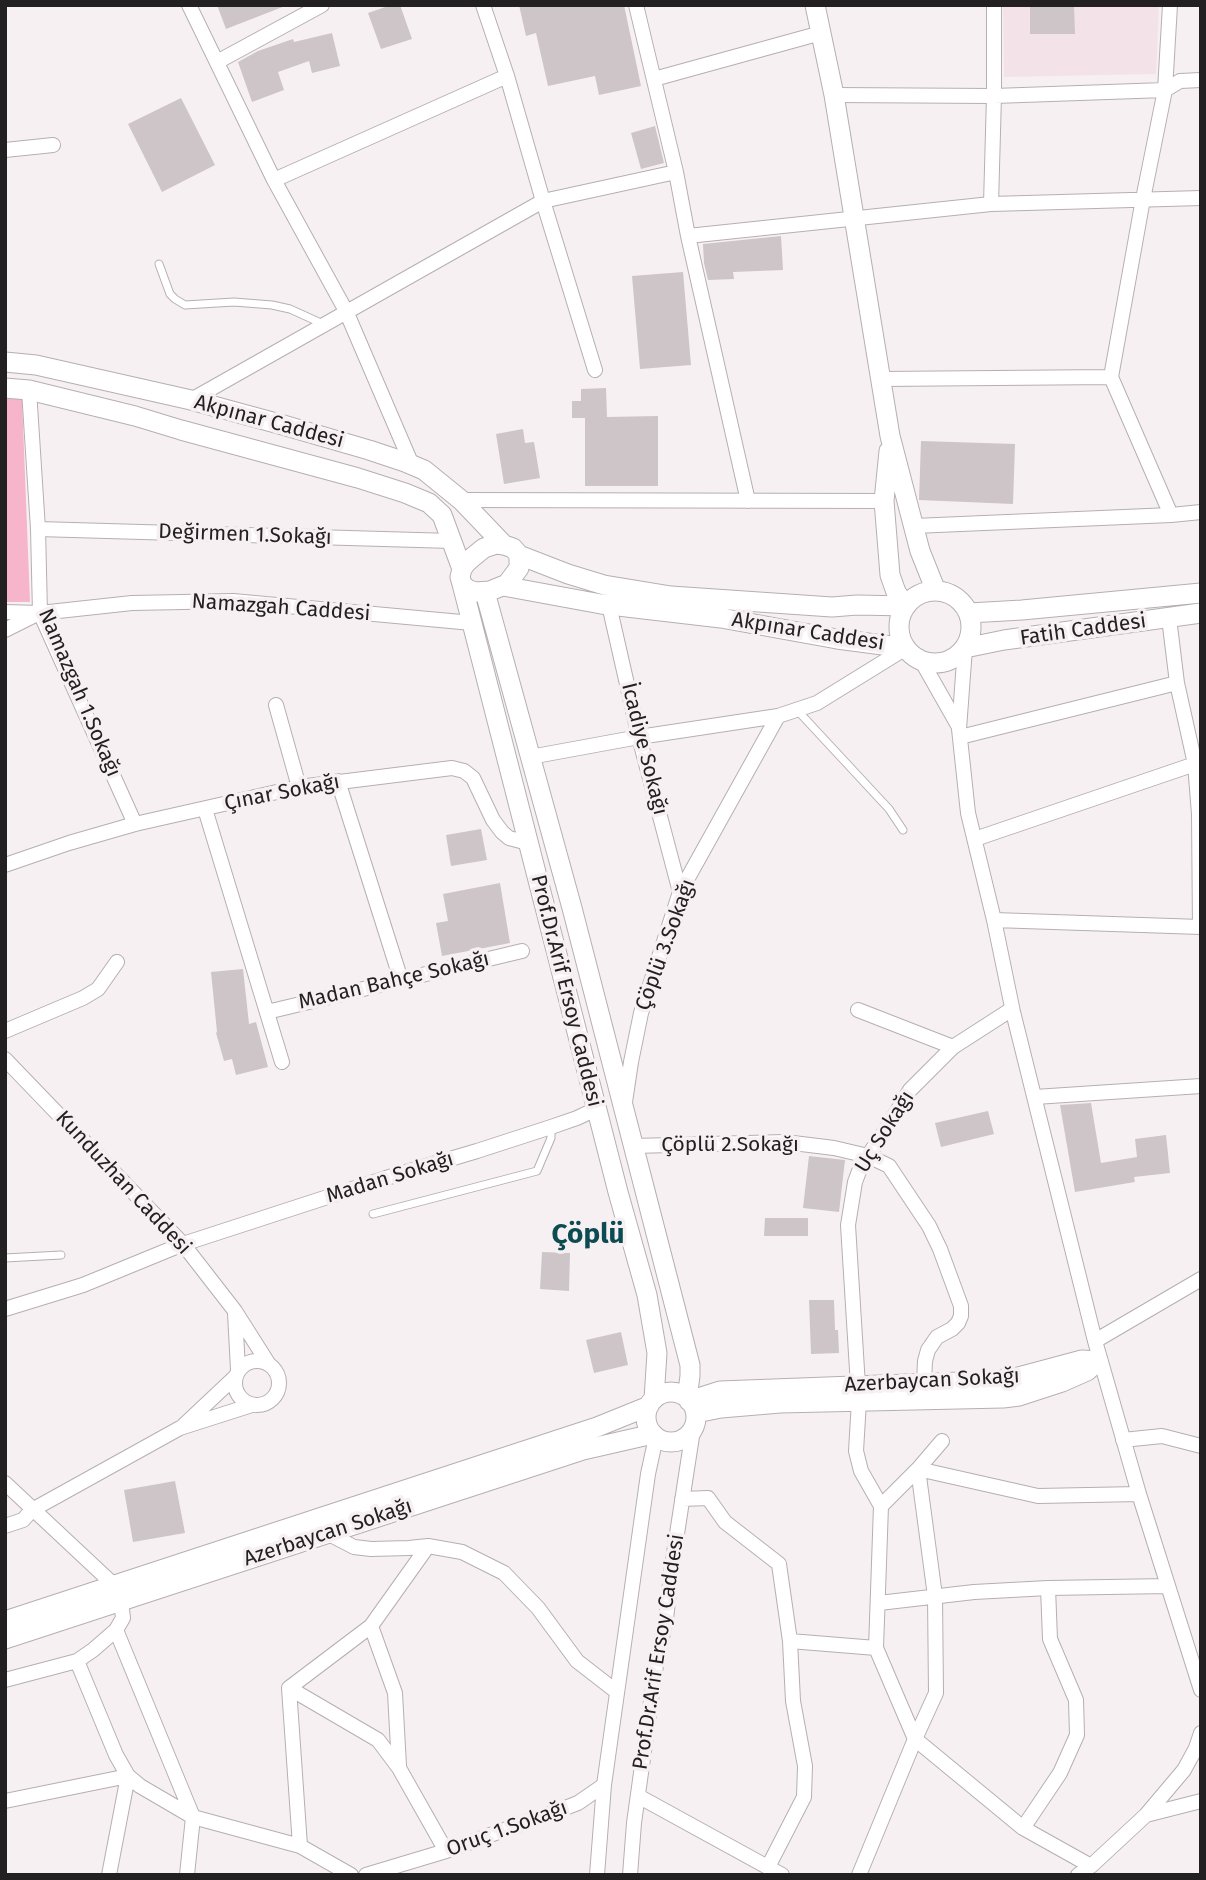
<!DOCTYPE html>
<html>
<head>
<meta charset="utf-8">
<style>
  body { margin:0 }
  #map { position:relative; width:1206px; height:1880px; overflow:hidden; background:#f7f0f2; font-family:"Fira Sans",sans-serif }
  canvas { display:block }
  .frame { position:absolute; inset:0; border:7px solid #232021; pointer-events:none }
</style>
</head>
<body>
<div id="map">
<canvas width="1206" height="1880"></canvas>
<div class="frame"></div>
</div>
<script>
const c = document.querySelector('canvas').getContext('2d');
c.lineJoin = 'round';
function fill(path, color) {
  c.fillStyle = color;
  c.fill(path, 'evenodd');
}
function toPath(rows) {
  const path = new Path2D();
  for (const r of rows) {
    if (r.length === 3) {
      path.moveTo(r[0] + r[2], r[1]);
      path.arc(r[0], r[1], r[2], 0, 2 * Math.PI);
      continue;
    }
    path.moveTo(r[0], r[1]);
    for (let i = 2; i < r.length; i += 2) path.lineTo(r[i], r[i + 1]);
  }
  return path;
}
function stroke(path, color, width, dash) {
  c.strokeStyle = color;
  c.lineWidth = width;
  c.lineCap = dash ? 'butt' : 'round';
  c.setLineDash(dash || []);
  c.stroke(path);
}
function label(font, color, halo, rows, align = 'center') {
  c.font = font + ' "Fira Sans",sans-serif';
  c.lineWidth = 7;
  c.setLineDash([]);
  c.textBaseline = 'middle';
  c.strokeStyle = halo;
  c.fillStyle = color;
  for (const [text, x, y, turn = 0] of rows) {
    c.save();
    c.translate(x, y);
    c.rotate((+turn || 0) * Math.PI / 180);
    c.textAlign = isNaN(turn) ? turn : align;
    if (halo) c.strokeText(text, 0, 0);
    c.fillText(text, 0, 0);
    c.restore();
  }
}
const built = toPath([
  [1003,5,1159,5,1156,74,1004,77]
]);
const green = toPath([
  [5,399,22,399,30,602,5,602]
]);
const building = toPath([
  [217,5,285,5,285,6,226,29],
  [391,5,400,5,412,39,381,49,368,13],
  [519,5,624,5,641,86,599,95,595,76,548,86,536,33,526,36],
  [1030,5,1074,5,1075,34,1030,34],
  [332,33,340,66,312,73,309,61,278,72,284,90,252,102,238,62,258,51,293,39,294,42],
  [181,98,215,165,162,192,128,124],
  [655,126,664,163,641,169,631,133],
  [781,236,783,270,733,272,734,279,708,280,704,263,703,244],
  [683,272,691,365,640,369,632,276],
  [606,388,607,417,658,416,658,486,585,486,585,418,572,418,572,401,581,401,581,389],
  [523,429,525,443,534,442,540,478,504,484,496,434],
  [921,441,1015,444,1013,504,919,500],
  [481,829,487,860,451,866,446,835],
  [500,883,510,943,442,956,436,923,448,921,443,894],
  [243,969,249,1024,256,1022,268,1067,236,1075,232,1059,224,1061,216,1033,217,1032,211,972],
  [1091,1103,1101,1163,1137,1157,1135,1139,1166,1135,1170,1173,1134,1177,1135,1182,1075,1192,1060,1105],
  [988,1111,994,1134,941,1147,935,1123],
  [809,1156,845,1160,839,1212,803,1208],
  [765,1218,808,1218,808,1236,764,1236],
  [542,1252,570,1253,569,1291,540,1289],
  [809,1300,834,1300,835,1330,838,1330,839,1353,811,1354],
  [621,1332,628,1365,594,1373,586,1340],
  [175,1481,185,1533,133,1542,124,1490]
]);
const lane = toPath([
  [159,264,170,294,175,299,185,305,234,302,272,305,290,309,323,324],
  [797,710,889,809,903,830],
  [373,1214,537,1171,551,1138,551,1128],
  [5,1258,61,1255]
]);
const street = toPath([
  [189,5,274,180,346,311,412,465],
  [483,5,507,76,543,201,595,370],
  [636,5,676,172,688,236,748,501],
  [1170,5,1165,90,1143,199,1111,377,1171,515],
  [217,62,322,5],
  [654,79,821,33],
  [834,95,994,96,1165,90,1180,81,1201,80],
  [5,150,53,145],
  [274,180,507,76],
  [991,204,994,96,994,5],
  [688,236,991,204,1201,198],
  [881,379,1111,377],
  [29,390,38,529,40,613,135,824],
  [191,400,543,201,676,172],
  [461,500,884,501],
  [914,526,1171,515,1201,512],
  [38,529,452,541],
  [609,605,639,737,680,892],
  [5,612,40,613,132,603,233,601,472,623],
  [1169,618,1177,683,1195,764,1199,814,1200,927],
  [5,630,39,613],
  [965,648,959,729,968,813,994,920,1013,1012,1095,1341,1139,1494,1201,1690],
  [921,660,959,727],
  [276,705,299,787],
  [960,737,1177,683],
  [530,757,639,737,778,716,817,703,906,648],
  [338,781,401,980],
  [205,809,282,1062],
  [975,839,1195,764],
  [5,865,69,843,135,824,299,787,452,768,464,771,473,778,493,820,502,832,509,838,528,843],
  [994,920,1201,927],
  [858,1010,953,1047],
  [267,1012,522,951],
  [5,1031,83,998,98,989,117,962],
  [5,1059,183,1244,235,1311,268,1363],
  [1035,1097,1201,1086],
  [625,1102,631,1062,641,1013,680,892,778,716],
  [633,1146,785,1142,834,1148,868,1156,889,1166,929,1226,940,1249,961,1306,961,1316,958,1323,952,1329,937,1337,928,1350,925,1361,924,1383],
  [5,1309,83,1285,183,1244,386,1178,477,1151,551,1127,577,1118,596,1109],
  [235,1313,238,1370],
  [1095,1341,1201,1279],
  [257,1383,22],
  [858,1386,848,1225,855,1182,861,1166,887,1128,910,1090,953,1047,1012,1009],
  [184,1425,235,1377],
  [1123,1440,1162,1436,1201,1446],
  [5,1483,114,1585,121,1601,123,1618,116,1630,93,1650,77,1661,5,1680],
  [682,1499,708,1498,725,1522,779,1564,790,1641,793,1701,805,1766,804,1797,768,1867],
  [881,1506,918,1469,942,1441],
  [5,1526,23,1520,32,1510,180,1428,252,1405],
  [327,1533,354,1547,371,1549,409,1548,428,1546,462,1552,504,1573,538,1608,577,1661,617,1692],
  [879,1603,974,1592,1048,1588,1168,1586],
  [371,1626,395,1693,399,1766],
  [116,1630,193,1817,187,1875],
  [790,1641,876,1648],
  [77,1661,116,1755,128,1776,140,1786,193,1817,300,1846,351,1875],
  [289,1688,378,1740,399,1768,446,1851],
  [289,1688,371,1626,428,1546],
  [289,1688,300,1846],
  [638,1796,782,1875],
  [5,1801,128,1776,109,1875],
  [1146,1815,1201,1801],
  [1023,1828,1060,1773,1077,1735,1076,1700,1050,1639,1048,1588],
  [1091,1866,1023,1828,915,1739,936,1693,935,1596,918,1469,1038,1496,1139,1494],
  [366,1875,446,1851,565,1808,578,1803,604,1785],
  [597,1875,604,1785,648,1474,656,1437],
  [630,1875,634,1823,656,1665,666,1619,672,1566,693,1430],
  [859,1875,915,1739,876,1648,881,1506,861,1471,856,1451,859,1401],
  [1078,1875,1091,1866,1146,1815,1184,1770,1196,1748,1201,1733]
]);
const secondary = toPath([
  [815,5,834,95,890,436,920,551,936,591],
  [5,362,36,365,191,400,283,425,369,450,405,462,424,470,461,500,504,545],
  [5,388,29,390,135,416,181,430,358,478,405,493,429,503,442,515,462,569,460,577,462,584,467,589,475,592,490,591,507,584,519,568,519,555,513,548,504,545,496,544,484,548,474,556,466,563,462,569],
  [889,451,884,501,890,575,896,592,906,606],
  [519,555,568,574,604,585,671,596,832,607,857,605,906,606],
  [462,584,618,1192,647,1295,657,1353,654,1399],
  [503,586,601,604,721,618,837,639,906,648],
  [935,627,36],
  [485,592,572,908,690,1365,690,1376,687,1398],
  [969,613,1022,610,1201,593],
  [965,648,1004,640,1201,613],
  [671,1417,25],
  [689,1401,720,1391,987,1381,1015,1378,1082,1360,1098,1361],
  [696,1413,721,1408,780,1403,1003,1398,1019,1396,1062,1382,1087,1371,1097,1362],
  [5,1621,597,1427,649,1406],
  [5,1639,583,1450,653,1434]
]);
const streetNames = [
  ["Akpınar Caddesi",269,422,15],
  ["Değirmen 1.Sokağı",245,535,2],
  ["Namazgah Caddesi",281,608,4],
  ["Fatih Caddesi",1083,630,-8],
  ["Akpınar Caddesi",808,632,9],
  ["Namazgah 1.Sokağı",79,693,67],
  ["İcadiye Sokağı",644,749,76],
  ["Çınar Sokağı",282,793,-11],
  ["Çöplü 3.Sokağı",666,945,-70],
  ["Madan Bahçe Sokağı",394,981,-13],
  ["Prof.Dr.Arif Ersoy Caddesi",566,991,76],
  ["Uç Sokağı",885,1132,-58],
  ["Çöplü 2.Sokağı",730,1145],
  ["Madan Sokağı",390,1178,-17],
  ["Kunduzhan Caddesi",123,1183,47],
  ["Azerbaycan Sokağı",932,1381,-3],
  ["Azerbaycan Sokağı",328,1533,-18],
  ["Prof.Dr.Arif Ersoy Caddesi",659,1652,-81],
  ["Oruç 1.Sokağı",507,1829,-20]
];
const districtNames = [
  ["Çöplü",588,1235]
];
fill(built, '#f3e3e8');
fill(green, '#f6b5ca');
fill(building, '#cdc5c7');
stroke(lane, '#b6afb1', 9);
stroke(street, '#b6afb1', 16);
stroke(secondary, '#b6afb1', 21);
stroke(lane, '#fff', 7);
stroke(street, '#fff', 14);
stroke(secondary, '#fff', 19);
label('21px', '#232021', '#f7f0f2', streetNames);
label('bold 28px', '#0c4b51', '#f7f0f2', districtNames);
</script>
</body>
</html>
